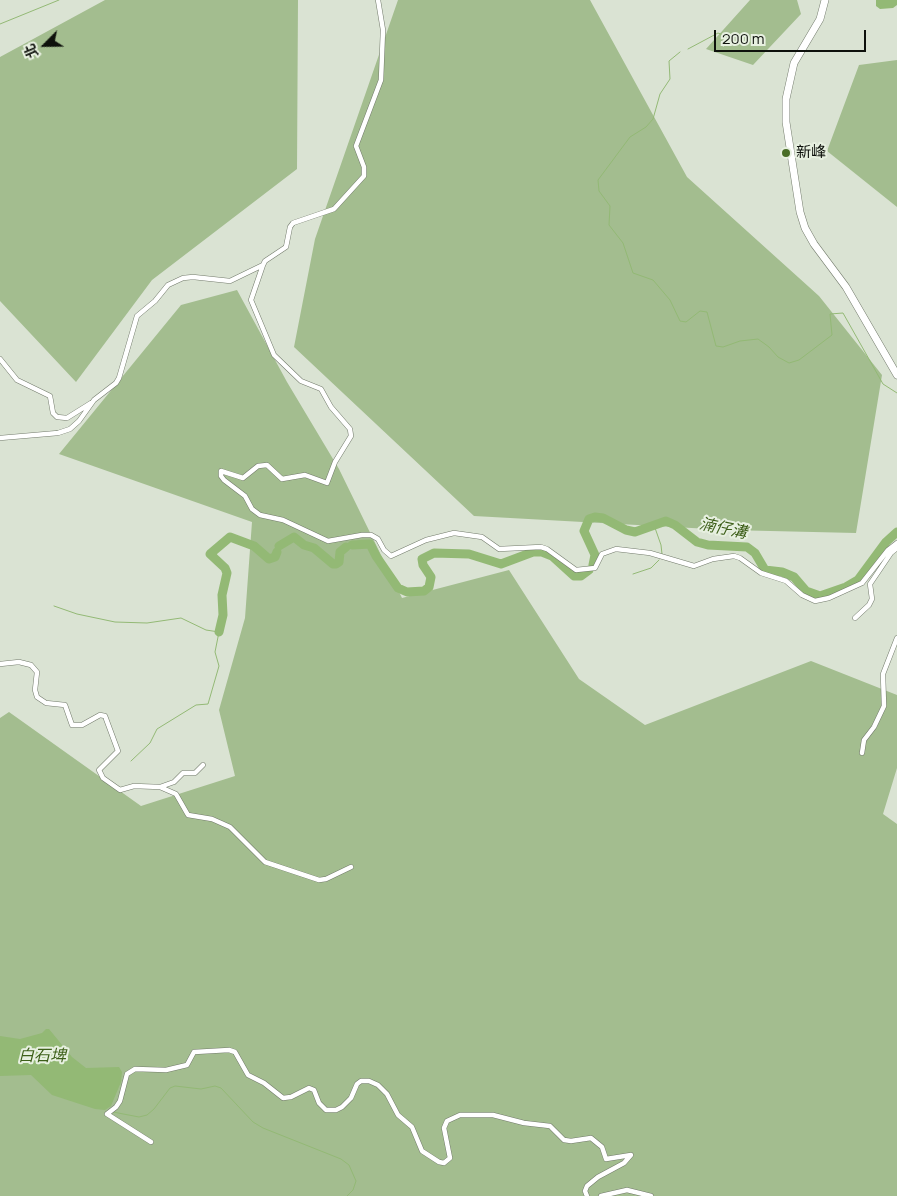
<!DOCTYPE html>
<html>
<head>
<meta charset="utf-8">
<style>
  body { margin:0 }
  #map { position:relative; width:897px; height:1196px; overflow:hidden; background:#dae3d3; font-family:Manrope,"Noto Sans TC",sans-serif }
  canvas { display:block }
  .north { position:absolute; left:20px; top:20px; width:50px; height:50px; -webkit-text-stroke:4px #e7f0e0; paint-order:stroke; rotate:247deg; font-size:14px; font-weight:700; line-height:20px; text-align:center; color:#0e110c }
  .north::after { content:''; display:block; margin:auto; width:18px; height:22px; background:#0e110c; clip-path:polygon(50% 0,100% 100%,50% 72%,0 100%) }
  .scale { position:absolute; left:714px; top:30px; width:152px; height:22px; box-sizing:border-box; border:2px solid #0e110c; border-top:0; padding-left:6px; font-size:15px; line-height:18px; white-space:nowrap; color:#0e110c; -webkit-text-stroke:4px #e7f0e0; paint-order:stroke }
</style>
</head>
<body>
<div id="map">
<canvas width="897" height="1196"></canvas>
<div class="north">北</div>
<div class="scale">200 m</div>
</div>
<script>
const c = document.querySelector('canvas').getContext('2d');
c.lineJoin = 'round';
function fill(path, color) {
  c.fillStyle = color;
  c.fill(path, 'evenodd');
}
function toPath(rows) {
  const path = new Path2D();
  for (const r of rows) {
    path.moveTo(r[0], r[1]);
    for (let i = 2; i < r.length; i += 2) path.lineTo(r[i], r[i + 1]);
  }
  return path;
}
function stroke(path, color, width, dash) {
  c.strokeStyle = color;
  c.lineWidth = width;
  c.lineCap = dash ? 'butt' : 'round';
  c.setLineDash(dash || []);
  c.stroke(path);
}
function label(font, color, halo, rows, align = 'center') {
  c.font = font + ' Manrope,"Noto Sans TC",sans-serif';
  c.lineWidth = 4;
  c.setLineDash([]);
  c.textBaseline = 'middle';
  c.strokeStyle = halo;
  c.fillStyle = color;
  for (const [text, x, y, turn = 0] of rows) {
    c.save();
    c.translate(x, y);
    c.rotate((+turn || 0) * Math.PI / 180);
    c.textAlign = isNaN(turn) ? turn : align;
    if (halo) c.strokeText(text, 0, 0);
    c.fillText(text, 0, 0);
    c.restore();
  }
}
const green = toPath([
  [105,0,298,0,297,169,152,280,76,382,0,301,0,57],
  [398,0,590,0,687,177,819,296,882,375,856,533,728,530,474,516,294,347,315,239],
  [750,0,797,0,801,14,753,65,706,49],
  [897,60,897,207,827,151,859,65],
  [237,290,287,382,339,469,402,598,509,570,579,679,645,725,811,661,897,695,897,768,883,814,897,824,897,1196,0,1196,0,718,9,712,141,806,235,776,219,710,245,618,252,522,59,454,181,305]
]);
const water = toPath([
  [876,0,897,0,897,5,893,8,880,9,876,6],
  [46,1029,49,1029,72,1057,86,1068,119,1067,122,1072,121,1082,111,1106,105,1110,95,1109,52,1095,31,1075,0,1076,0,1036,20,1039,42,1033]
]);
const stream = toPath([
  [0,24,59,0],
  [688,49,718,33,741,42,756,43],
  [680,52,669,61,670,79,660,94,653,119,646,127,630,137,598,180,599,191,610,206,609,225,623,243,633,273,653,280,670,300,680,321,686,322,700,311,707,312,716,346,723,347,740,341,758,339,769,347,778,357,789,363,799,360,832,335,830,314,843,313,883,384,897,393],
  [654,525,661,545,662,554],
  [633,574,651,568,659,560],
  [54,606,77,614,115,622,147,623,181,618,206,630,219,632,215,652,219,666,208,704,196,705,157,729,150,743,131,761],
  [113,1112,139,1117,147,1115,154,1109,170,1088,175,1086,201,1089,215,1086,221,1088,253,1122,263,1128,341,1159,349,1165,356,1181,353,1190,347,1196]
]);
const river = toPath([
  [352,545,370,544,376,556,398,588,407,592,424,591,429,587,431,577,423,565,422,559,434,553,469,554,501,564,533,552,542,552,552,556,574,576,581,576,589,570],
  [279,546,294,537,304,545,314,548,333,564,336,564,339,562,340,552,346,547],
  [593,565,595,555,584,531,589,519,595,517,603,518,626,530,635,532,666,521,675,525,697,542,708,545,747,547,755,553,765,570,782,572,794,577,806,591,820,596,846,587,858,580,886,542,897,532],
  [219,632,223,615,222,595,227,573,225,568,210,554,230,537,254,546,269,559,275,557,277,552]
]);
const street = toPath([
  [378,0,383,30,381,80,356,146,364,167,364,176,334,209,293,223,290,227,286,247,265,261,263,265,251,300,274,355,301,381,321,389,331,407,350,429,351,436,335,462,327,483,305,475,282,479,267,465,258,466,243,478,221,471,221,476,224,480,245,496,252,509,260,515,283,520,328,541,362,535,371,535,378,539,384,550,391,556,426,540,454,533,482,537,499,549,541,547,547,549,576,570,595,568,602,554,616,549,650,553,694,566,713,559,734,556,740,558,761,573,786,581,802,595,815,601,829,598,862,583,888,550,897,543],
  [0,359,17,380,50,396,53,413,57,417,67,418,91,403],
  [0,438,58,433,70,429,79,421,94,400,116,383,119,378,137,316,155,301,168,285,183,278,193,277,230,281,263,265],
  [855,618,869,605,872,599,870,584,891,553,897,548],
  [0,664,19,662,31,665,37,672,35,690,37,697,46,703,65,705,72,725,82,725,100,715,105,716,118,751,99,770,103,778,120,790,134,786,160,787,174,782,183,773,195,773,203,765],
  [862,753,864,740,874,727,884,706,883,674,897,638],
  [160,787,176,794,188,815,212,819,230,827,265,862,319,880,326,879,351,867],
  [151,1142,107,1114,116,1107,120,1101,127,1074,135,1069,166,1070,187,1065,194,1052,229,1050,235,1052,248,1075,264,1083,283,1098,291,1097,309,1088,314,1090,319,1103,326,1110,336,1110,342,1107,351,1098,357,1084,361,1081,369,1081,378,1085,387,1094,398,1115,412,1127,422,1151,439,1162,444,1163,450,1158,444,1128,447,1121,460,1115,493,1115,524,1123,550,1126,564,1140,571,1141,591,1138,602,1147,606,1159,631,1155,624,1163,598,1177,587,1186,585,1191,587,1196],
  [601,1196,627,1190,651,1196]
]);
const primary = toPath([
  [825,0,820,19,794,63,786,99,786,122,800,212,805,228,814,244,846,287,897,375]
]);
const markers = [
  [786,153,5,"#4a6e27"]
];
const poiNames = [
  ["新峰",796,153]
];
const waterNames = [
  ["湳仔溝",723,529,12],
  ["白石埤",42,1057]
];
fill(green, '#a3bd8f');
fill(water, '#93b975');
stroke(stream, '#93b975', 1);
stroke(river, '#93b975', 9);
stroke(street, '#737b6c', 5.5);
stroke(primary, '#737b6c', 8);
stroke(street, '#fff', 4.5);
stroke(primary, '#fff', 7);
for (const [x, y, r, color] of markers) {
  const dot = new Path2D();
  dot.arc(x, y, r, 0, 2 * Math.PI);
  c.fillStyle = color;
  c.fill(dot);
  stroke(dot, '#e7f0e0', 2);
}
label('15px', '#0e110c', '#e7f0e0', poiNames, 'left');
label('italic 16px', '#3d5f19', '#e7f0e0', waterNames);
</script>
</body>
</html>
